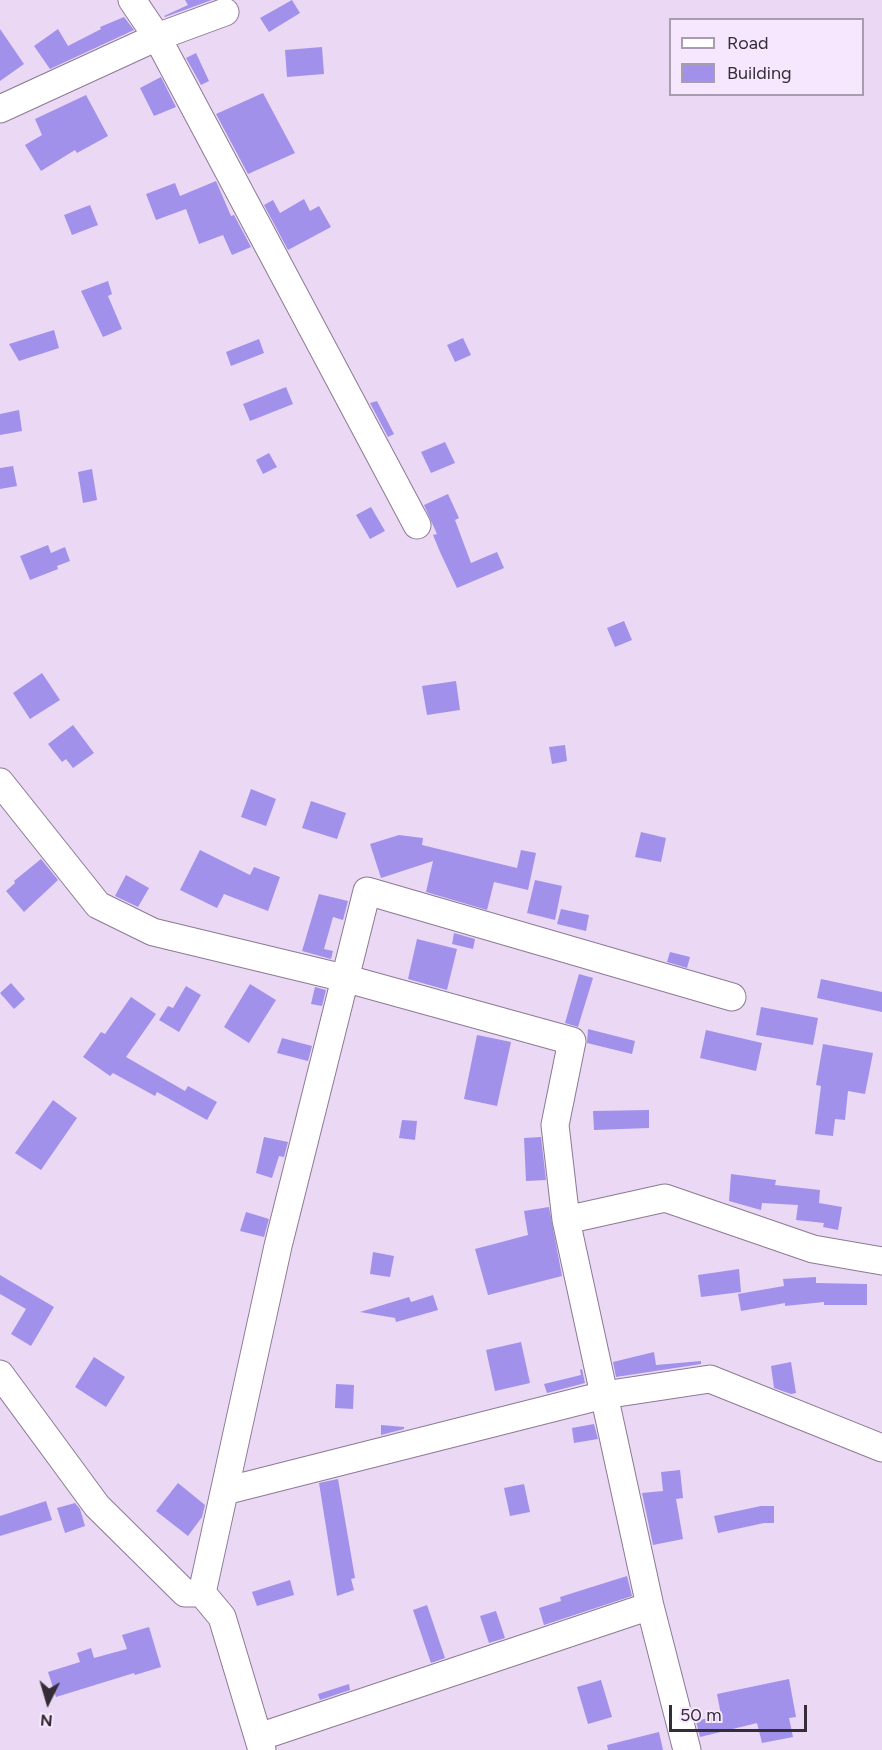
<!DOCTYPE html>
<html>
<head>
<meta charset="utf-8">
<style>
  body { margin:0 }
  #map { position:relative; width:882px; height:1750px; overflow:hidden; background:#ebd8f4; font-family:Figtree,sans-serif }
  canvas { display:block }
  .legend { position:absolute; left:669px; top:18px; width:195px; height:78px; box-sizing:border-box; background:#f6e7fe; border:2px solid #a89daf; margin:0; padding:8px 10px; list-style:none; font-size:18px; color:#342d38 }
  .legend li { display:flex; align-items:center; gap:12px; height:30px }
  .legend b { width:30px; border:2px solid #a89daf }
  .north { position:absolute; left:18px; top:1672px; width:60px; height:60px; -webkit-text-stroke:4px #f6e7fe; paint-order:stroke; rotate:185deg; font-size:16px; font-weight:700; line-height:24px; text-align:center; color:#342d38 }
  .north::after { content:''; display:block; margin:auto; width:21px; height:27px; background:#342d38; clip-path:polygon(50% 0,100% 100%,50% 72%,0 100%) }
  .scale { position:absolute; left:669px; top:1705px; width:138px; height:27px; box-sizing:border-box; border:3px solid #342d38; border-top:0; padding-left:8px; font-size:18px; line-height:21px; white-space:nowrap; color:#342d38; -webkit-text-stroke:4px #f6e7fe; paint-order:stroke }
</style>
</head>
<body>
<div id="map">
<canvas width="882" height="1750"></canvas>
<ul class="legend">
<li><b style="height:8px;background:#fff"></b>Road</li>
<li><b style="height:16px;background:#a191eb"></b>Building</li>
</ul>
<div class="north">N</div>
<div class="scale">50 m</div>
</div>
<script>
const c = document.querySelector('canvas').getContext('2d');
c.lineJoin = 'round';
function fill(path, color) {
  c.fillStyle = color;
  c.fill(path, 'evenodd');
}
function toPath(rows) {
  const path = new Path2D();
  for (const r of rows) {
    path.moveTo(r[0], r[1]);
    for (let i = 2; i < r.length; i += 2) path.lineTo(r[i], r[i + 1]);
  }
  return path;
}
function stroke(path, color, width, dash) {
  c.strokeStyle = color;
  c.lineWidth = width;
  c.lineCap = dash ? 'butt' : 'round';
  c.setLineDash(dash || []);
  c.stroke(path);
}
const building = toPath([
  [185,0,212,0,165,17,164,16,188,5],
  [292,0,300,13,269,32,260,18],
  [124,17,134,30,50,69,34,46,58,29,68,46,101,29,100,27],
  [0,29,24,64,0,81],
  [322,47,324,74,287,77,285,50],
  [196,53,209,81,201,85,186,58],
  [161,77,176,107,154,116,140,88],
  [263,93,295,153,248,174,216,114],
  [86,95,108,136,77,153,75,150,41,171,25,145,42,135,35,119],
  [216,181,231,216,234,215,260,264,251,247,232,255,223,235,199,244,186,209,156,220,146,194,175,183,180,196],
  [304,199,310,211,319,206,331,227,288,250,264,205,273,200,280,213],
  [90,205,98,225,72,235,64,215],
  [108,281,112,294,108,296,122,329,103,337,81,291],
  [54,330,59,348,19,361,9,344],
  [463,338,471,355,455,362,447,345],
  [259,339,264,353,231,366,226,352],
  [286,387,293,404,250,421,243,404],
  [377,401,394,434,388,437,370,403],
  [19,410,22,431,0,435,0,414],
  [445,442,455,463,431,473,421,452],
  [269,453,277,467,263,474,256,460],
  [13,466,17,486,0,489,0,468],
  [92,469,97,500,83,503,78,472],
  [448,494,459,518,455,520,471,563,497,552,504,568,457,588,440,552,433,535,437,534,424,505],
  [371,507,385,531,370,539,356,515],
  [48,545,51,553,65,547,70,561,57,566,58,569,30,580,20,556],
  [624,621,632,640,615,647,607,628],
  [42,673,60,700,30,719,13,693],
  [456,681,460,710,427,715,422,686],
  [73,725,94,753,73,768,66,759,62,762,48,744],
  [565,745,567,761,552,764,549,747],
  [251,789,276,799,266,826,241,817],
  [311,801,346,813,337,839,302,828],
  [641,832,666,838,661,862,635,857],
  [399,835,423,838,422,845,517,868,521,850,536,853,528,890,494,882,487,910,426,892,433,861,381,878,370,844],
  [200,850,250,875,254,867,280,877,268,911,224,894,217,908,180,890],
  [41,859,58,880,24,912,6,891,15,883,14,881],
  [126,875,149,888,138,907,115,896],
  [535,880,562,886,555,920,527,913],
  [319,894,348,901,343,920,333,917,324,949,333,951,331,959,302,951],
  [561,909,589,915,586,931,557,924],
  [454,933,475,939,473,949,452,944],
  [417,939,457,949,447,990,408,979],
  [670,952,690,957,687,968,667,962],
  [579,974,593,978,578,1027,565,1023],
  [821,979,882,992,882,1012,817,998],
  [11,983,25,999,14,1009,0,993],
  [250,984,276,1000,249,1043,224,1027],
  [186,986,201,995,179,1032,159,1020,168,1006,173,1008],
  [315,987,326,990,322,1006,311,1004],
  [131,997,156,1014,126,1057,185,1091,188,1086,217,1102,207,1120,157,1092,155,1096,113,1073,110,1076,83,1057,101,1032,105,1034],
  [761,1007,818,1018,813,1045,756,1035],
  [588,1029,635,1041,632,1054,587,1043],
  [706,1030,762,1043,756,1071,700,1058],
  [477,1035,511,1042,497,1106,464,1099],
  [282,1038,312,1046,308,1061,277,1053],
  [823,1044,873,1053,865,1094,848,1091,845,1120,835,1119,833,1136,815,1134,821,1086,816,1085],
  [53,1100,77,1118,41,1170,15,1153],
  [649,1110,649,1128,594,1130,593,1111],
  [402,1120,417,1121,415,1140,399,1138],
  [264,1137,288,1142,284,1157,279,1156,272,1178,256,1173],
  [541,1137,546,1180,526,1181,524,1138],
  [731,1174,776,1180,775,1185,820,1190,819,1203,842,1207,838,1230,823,1227,824,1223,796,1220,798,1205,762,1203,761,1210,729,1201],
  [549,1207,562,1276,488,1295,475,1249,528,1235,524,1211],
  [246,1212,269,1219,264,1237,240,1231],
  [373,1252,394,1256,390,1277,370,1274],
  [739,1269,741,1292,701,1297,698,1275],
  [0,1275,54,1307,31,1346,11,1334,26,1309,0,1294],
  [816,1277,816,1283,867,1284,867,1305,824,1305,824,1302,785,1306,785,1303,741,1311,738,1294,784,1286,783,1279],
  [433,1295,438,1310,396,1322,395,1318,360,1312,409,1297,411,1302],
  [521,1342,530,1383,495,1391,486,1350],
  [654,1352,656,1365,701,1361,701,1364,616,1377,613,1362],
  [94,1357,125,1377,106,1407,75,1387],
  [791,1362,796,1393,791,1394,774,1388,771,1366],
  [582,1369,585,1383,547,1393,544,1384,581,1375,580,1370],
  [336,1384,354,1385,353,1409,335,1408],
  [594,1424,598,1439,574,1443,572,1428],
  [381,1425,404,1427,404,1429,381,1435],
  [680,1470,683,1498,676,1499,683,1539,653,1545,642,1493,663,1491,661,1472],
  [338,1479,355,1578,351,1579,354,1590,337,1596,319,1483],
  [178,1483,205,1505,202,1517,188,1536,156,1511],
  [524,1484,530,1512,510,1516,504,1488],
  [46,1501,52,1520,0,1536,0,1516],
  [75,1503,80,1509,85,1526,65,1533,57,1508],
  [761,1506,774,1506,774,1523,764,1523,718,1533,714,1516],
  [627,1576,632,1596,544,1625,539,1608,561,1601,560,1597],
  [290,1580,294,1595,257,1606,252,1592],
  [427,1605,445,1658,431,1663,413,1610],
  [496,1611,505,1638,489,1643,480,1616],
  [149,1627,161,1667,135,1675,134,1673,56,1697,48,1672,80,1662,77,1653,91,1648,94,1658,127,1649,122,1635],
  [789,1679,796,1717,789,1718,793,1737,762,1743,757,1723,700,1737,696,1721,721,1715,717,1694],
  [601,1680,612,1717,588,1724,577,1687],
  [349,1684,350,1690,320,1700,318,1694],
  [659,1732,663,1750,608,1750,607,1745]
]);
const minor = toPath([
  [132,0,157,37,417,525],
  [0,109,157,37,225,12],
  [0,782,98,905,153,932,344,978,572,1041,555,1125,566,1220,650,1606,687,1750],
  [566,1220,665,1198,813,1249,882,1261],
  [0,1374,97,1506,185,1593,202,1593],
  [225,1491,604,1395,710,1379,882,1448],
  [202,1593,278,1246,367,891,732,997],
  [202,1593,222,1617,262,1750],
  [259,1737,650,1606]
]);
fill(building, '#a191eb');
stroke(minor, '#8c7a94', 29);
stroke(minor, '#fff', 27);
</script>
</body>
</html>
